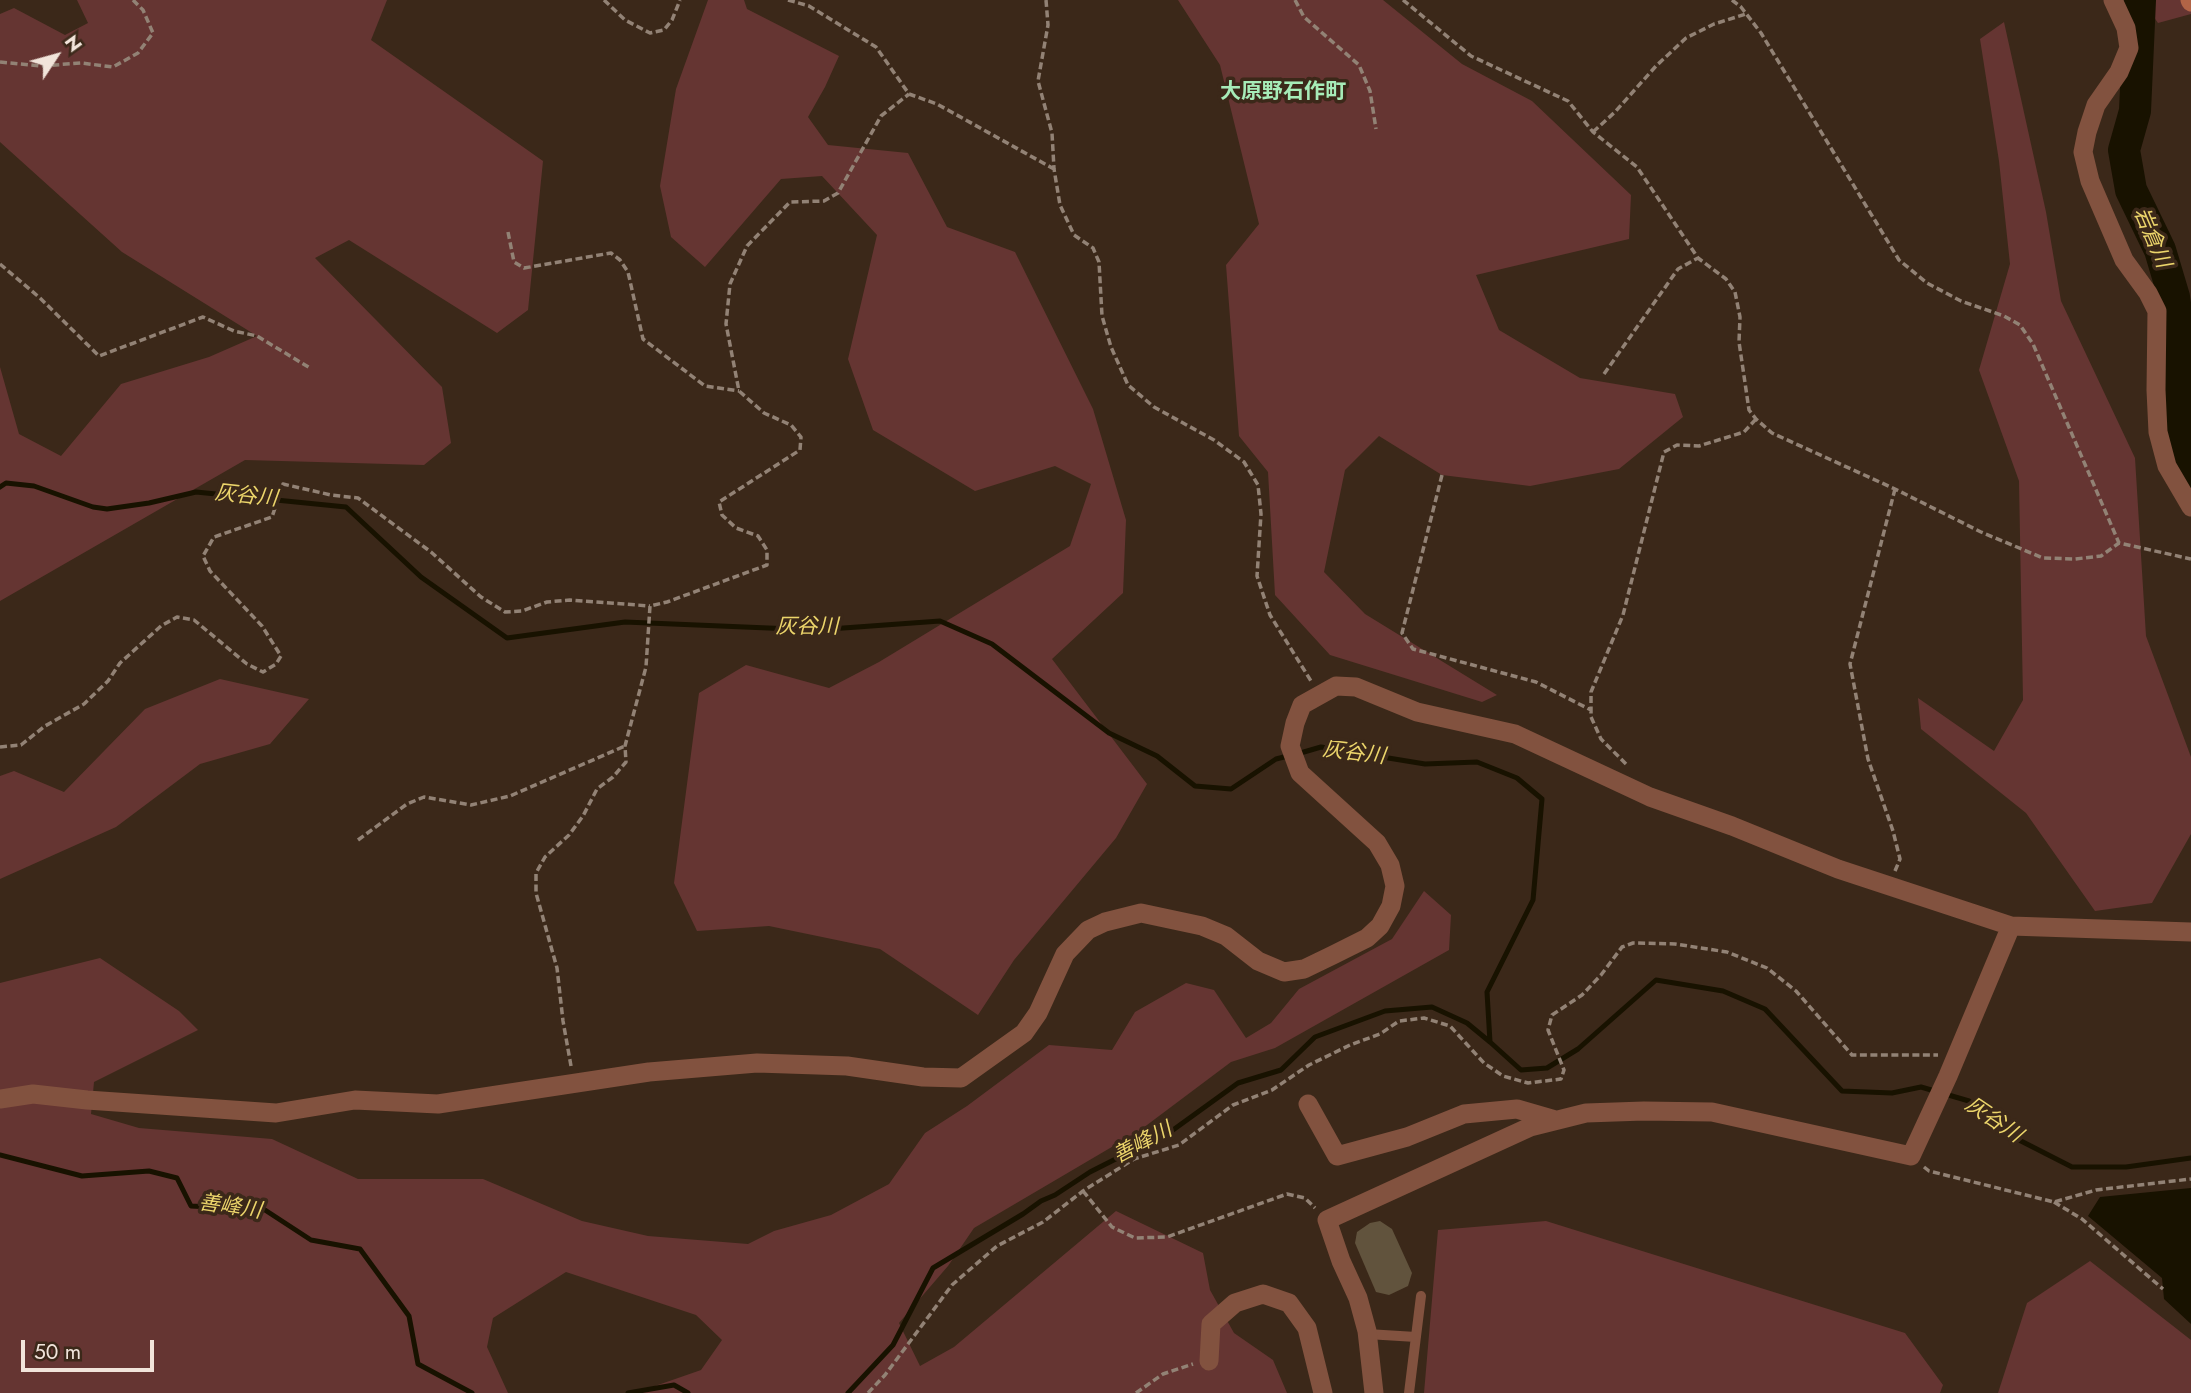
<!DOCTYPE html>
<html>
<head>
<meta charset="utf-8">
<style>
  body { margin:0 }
  #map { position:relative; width:2191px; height:1393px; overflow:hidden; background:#3b2819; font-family:Jost,sans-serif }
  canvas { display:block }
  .north { position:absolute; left:21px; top:21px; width:70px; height:70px; -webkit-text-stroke:5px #3b2819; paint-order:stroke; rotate:54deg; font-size:19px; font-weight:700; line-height:28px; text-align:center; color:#f1e4da }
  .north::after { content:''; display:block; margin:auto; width:24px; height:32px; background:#f1e4da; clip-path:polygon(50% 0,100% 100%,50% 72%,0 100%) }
  .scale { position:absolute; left:21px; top:1340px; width:133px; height:32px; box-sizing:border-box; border:4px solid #f1e4da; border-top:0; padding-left:9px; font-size:21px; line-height:24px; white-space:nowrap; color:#f1e4da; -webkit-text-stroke:5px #3b2819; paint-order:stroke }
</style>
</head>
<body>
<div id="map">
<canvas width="2191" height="1393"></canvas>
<div class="north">N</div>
<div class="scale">50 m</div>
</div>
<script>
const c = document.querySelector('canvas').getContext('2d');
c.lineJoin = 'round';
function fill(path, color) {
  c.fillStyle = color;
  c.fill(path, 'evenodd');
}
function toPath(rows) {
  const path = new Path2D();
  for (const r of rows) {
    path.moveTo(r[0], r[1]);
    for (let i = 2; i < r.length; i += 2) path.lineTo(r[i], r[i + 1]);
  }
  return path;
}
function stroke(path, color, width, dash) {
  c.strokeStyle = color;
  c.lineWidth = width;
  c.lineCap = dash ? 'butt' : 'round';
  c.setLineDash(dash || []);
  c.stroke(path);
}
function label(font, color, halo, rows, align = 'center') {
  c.font = font + ' Jost,"Noto Sans JP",sans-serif';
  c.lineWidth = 7;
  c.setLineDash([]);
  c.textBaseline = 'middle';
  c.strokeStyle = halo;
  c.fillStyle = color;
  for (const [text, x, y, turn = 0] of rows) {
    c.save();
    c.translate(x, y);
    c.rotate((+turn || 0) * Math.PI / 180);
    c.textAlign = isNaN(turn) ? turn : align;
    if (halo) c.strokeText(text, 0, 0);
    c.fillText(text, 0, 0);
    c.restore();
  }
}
const green = toPath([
  [77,0,387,0,371,40,543,161,528,310,497,333,349,240,315,258,442,387,451,443,424,465,245,460,0,601,0,367,19,434,61,456,121,384,209,357,257,336,122,252,0,142,0,14,14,8,65,35,88,23],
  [708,0,744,0,747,9,839,56,825,87,808,117,828,145,908,153,947,227,1015,252,1093,409,1126,520,1123,593,1052,659,1147,784,1116,838,1014,960,978,1015,880,949,769,926,697,931,674,883,699,693,746,665,829,688,879,662,1070,546,1091,484,1055,466,975,491,873,430,848,359,877,235,822,176,781,179,705,267,671,237,660,186,676,89],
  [1178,0,1383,0,1462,64,1532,101,1631,195,1629,239,1476,275,1499,330,1580,378,1675,394,1683,417,1619,469,1530,486,1442,475,1379,436,1345,470,1324,572,1365,614,1497,695,1482,702,1330,655,1275,595,1268,472,1239,436,1226,265,1259,224,1220,65],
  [2142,0,2191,0,2191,14,2158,23],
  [2004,22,2046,212,2061,301,2135,458,2146,636,2191,757,2191,834,2152,903,2095,911,2026,813,1921,729,1918,698,1994,751,2023,700,2019,481,1979,370,2010,264,1999,161,1980,39],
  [220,679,309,699,270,744,200,764,116,827,0,879,0,776,14,771,64,792,145,709],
  [1424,891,1451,915,1449,950,1275,1048,1231,1062,1139,1131,974,1228,948,1266,899,1323,920,1366,954,1347,1116,1211,1203,1253,1210,1290,1234,1333,1273,1360,1287,1393,635,1393,701,1370,722,1340,696,1315,566,1272,493,1318,487,1347,508,1393,0,1393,0,983,100,958,179,1011,198,1030,94,1082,91,1114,139,1128,272,1139,358,1179,483,1179,582,1221,648,1236,748,1244,774,1231,831,1215,889,1184,925,1133,967,1106,1049,1045,1112,1050,1135,1012,1186,983,1214,990,1246,1038,1271,1023,1299,989,1392,939],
  [1546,1221,1905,1333,1943,1385,1940,1393,1424,1393,1438,1230],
  [2090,1261,2191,1340,2191,1393,1998,1393,2027,1303]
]);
const water = toPath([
  [2191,1188,2191,1324,2164,1299,2162,1278,2088,1216,2100,1197]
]);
const stream = toPath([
  [0,487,6,483,34,486,93,507,107,509,149,503,196,492,346,507,421,577,507,638,625,622,816,630,940,621,992,644,1109,733,1157,756,1195,786,1231,789,1276,759,1288,756],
  [1297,754,1321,747,1425,764,1477,762,1517,778,1542,799,1533,900,1487,992,1490,1042,1521,1070,1547,1068,1578,1049,1656,980,1723,991,1765,1009,1842,1091,1892,1093,1921,1087,1969,1101,2019,1140,2072,1167,2126,1167,2191,1158],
  [0,1155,82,1176,149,1171,177,1178,191,1206,265,1210,311,1240,360,1249,409,1316,418,1364,472,1393],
  [628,1393,674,1385,688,1393],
  [848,1393,893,1345,933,1268,1023,1214,1041,1201,1055,1195,1090,1172,1173,1130,1238,1083,1281,1070,1315,1037,1385,1011,1432,1007,1467,1023,1490,1042]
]);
const river = toPath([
  [2140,0,2135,111,2124,150,2131,190,2160,250,2174,297,2180,337,2179,420,2181,455,2191,475]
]);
const building = toPath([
  [1380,1221,1392,1229,1412,1273,1408,1286,1389,1295,1376,1292,1355,1243,1357,1232,1370,1223]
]);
const path = toPath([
  [604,0,625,20,650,33,664,30,672,20,680,0],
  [788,0,809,6,876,47,909,94,937,104,1054,169],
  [1046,0,1048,25,1038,81,1052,133,1054,169,1060,205,1074,235,1093,248,1099,262,1102,316,1111,347,1128,385,1154,407,1214,440,1244,462,1258,485,1261,514,1257,576,1270,615,1311,681],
  [1295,0,1304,17,1359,65,1370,91,1376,129],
  [1403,0,1471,56,1568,101,1593,132,1637,167,1698,258,1726,279,1735,292,1740,317,1739,342,1749,410,1756,419,1772,433,1895,489,1981,532,2043,558,2075,559,2101,556,2119,543],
  [1732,0,1741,7,1761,33,1899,260,1927,283,1961,301,2004,316,2020,325,2033,344,2119,543,2191,559],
  [0,62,41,66,81,63,113,67,138,53,153,33,143,10,133,0],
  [1593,132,1615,112,1656,66,1686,38,1714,24,1746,14],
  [508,232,514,262,524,268,611,253,620,260,628,272,643,339,705,386,739,391],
  [0,264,40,298,99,356,203,317,234,331,257,336,310,368],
  [1604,374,1678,269,1698,258],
  [1442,475,1402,633,1413,649,1536,682,1591,710],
  [1895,489,1850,664,1868,759,1893,831,1900,859,1895,871],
  [0,747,21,745,45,726,84,704,108,681,120,663,161,626,177,617,194,620,247,664,263,672,276,664,281,656,262,626,210,571,203,556,214,537,272,517,283,484,331,495,358,498,431,552,481,597,505,612,522,611,547,602,570,600,650,606],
  [1626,764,1601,739,1591,717,1591,692,1623,615,1664,452,1677,445,1699,446,1744,432,1756,419],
  [358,840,407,804,424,797,471,805,510,796,625,746],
  [571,1066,563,1021,557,968,536,893,536,873,545,857,569,835,583,816,597,789,613,777,626,762,625,746,646,667,650,606,667,602,767,565,767,550,758,536,736,528,722,515,719,502,800,450,801,437,791,425,764,413,739,391,726,324,730,284,747,246,790,202,824,201,838,193,881,116,909,94],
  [1924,1167,1929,1171,2054,1202,2096,1190,2191,1179],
  [1083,1191,1112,1227,1135,1238,1167,1237,1287,1194,1305,1198,1315,1208],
  [2054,1202,2082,1219,2163,1289],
  [868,1393,885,1375,952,1285,997,1246,1043,1222,1083,1191,1134,1159,1179,1145,1233,1105,1272,1090,1309,1065,1350,1045,1380,1034,1399,1021,1424,1018,1450,1026,1484,1063,1503,1076,1528,1083,1561,1079,1564,1070,1548,1030,1552,1015,1582,995,1601,975,1622,947,1633,943,1675,944,1727,952,1767,968,1796,991,1852,1055,1938,1055],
  [1136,1393,1163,1374,1193,1364]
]);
const service = toPath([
  [1367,1334,1416,1337],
  [1409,1393,1421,1296]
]);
const minor = toPath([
  [2113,0,2126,28,2129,48,2119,72,2096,105,2087,132,2083,152,2090,181,2124,260,2148,293,2157,311,2156,390,2158,432,2167,466,2191,507],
  [0,1099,33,1094,87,1100,276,1113,355,1100,438,1104,649,1072,757,1063,847,1066,923,1077,961,1078,1024,1033,1038,1013,1065,954,1088,930,1105,922,1141,913,1202,926,1226,936,1258,961,1284,972,1304,969,1333,955,1367,938,1380,926,1391,906,1395,886,1390,865,1377,843,1300,773,1290,746,1295,723,1302,705,1336,686,1356,687,1417,712,1515,734,1650,797,1732,826,1838,869,2011,926,2191,932],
  [1308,1104,1337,1156,1407,1137,1464,1114,1517,1109,1555,1120],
  [1209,1361,1211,1324,1235,1303,1263,1294,1289,1303,1307,1328,1323,1393],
  [1374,1393,1367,1331,1358,1298,1341,1261,1327,1220,1530,1127,1586,1113,1644,1111,1712,1112,1911,1156,1948,1076,2011,926]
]);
const secondary = toPath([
  [2190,0,2191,2]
]);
const neighbourhoodNames = [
  ["大原野石作町",1283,93]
];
const waterNames = [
  ["岩倉川",2151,238,67],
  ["灰谷川",246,497,6],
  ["灰谷川",807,628],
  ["灰谷川",1354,754,7],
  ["灰谷川",1993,1121,34],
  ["善峰川",1143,1144,-28],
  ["善峰川",230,1208,8]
];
fill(green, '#653532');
fill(water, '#181200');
stroke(stream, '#181200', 5);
stroke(river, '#181200', 32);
fill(building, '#61533d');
stroke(path, '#928275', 3.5, [7, 3.5]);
stroke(service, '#82523f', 10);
stroke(minor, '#82523f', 19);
stroke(secondary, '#b16446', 19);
label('bold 21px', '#a6ecb8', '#3b2819', neighbourhoodNames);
label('italic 21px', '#ecd56b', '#3b2819', waterNames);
</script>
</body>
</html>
